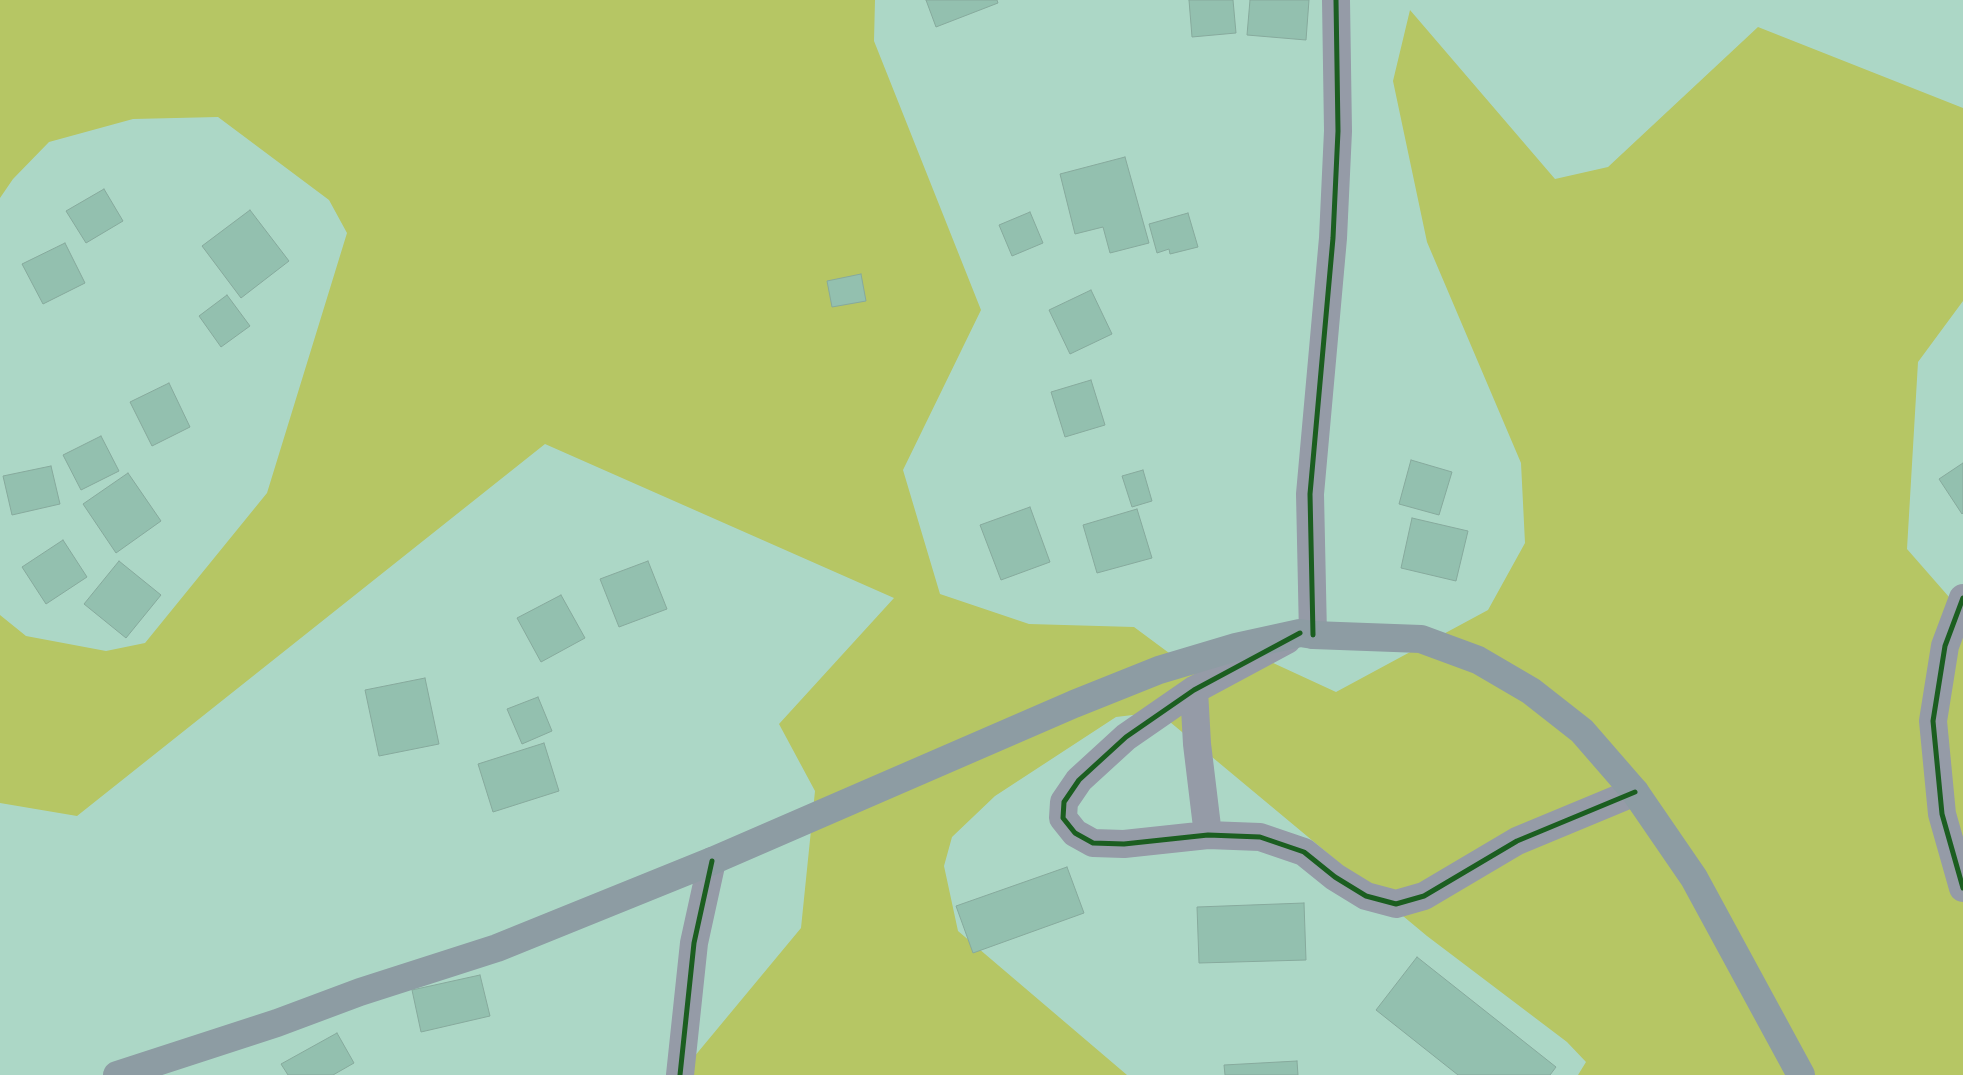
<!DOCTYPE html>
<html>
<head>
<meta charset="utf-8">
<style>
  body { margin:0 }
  canvas { display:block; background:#acd7c6 }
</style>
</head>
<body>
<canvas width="1963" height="1075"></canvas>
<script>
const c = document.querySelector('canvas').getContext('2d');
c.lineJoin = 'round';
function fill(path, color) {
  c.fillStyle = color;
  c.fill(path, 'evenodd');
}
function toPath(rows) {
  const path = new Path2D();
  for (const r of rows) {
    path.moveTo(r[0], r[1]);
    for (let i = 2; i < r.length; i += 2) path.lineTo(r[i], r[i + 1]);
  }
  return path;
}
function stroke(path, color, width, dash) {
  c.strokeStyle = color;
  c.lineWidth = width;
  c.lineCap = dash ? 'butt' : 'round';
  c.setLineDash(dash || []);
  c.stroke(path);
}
const green = toPath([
  [0,0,875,0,874,41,981,310,903,470,940,594,1029,624,1134,627,1192,670,1271,662,1336,692,1488,610,1525,543,1521,463,1427,242,1393,81,1410,10,1555,179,1608,167,1758,27,1963,108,1963,301,1918,362,1907,549,1963,613,1963,1075,1578,1075,1586,1062,1567,1042,1427,936,1158,712,1116,717,995,796,952,837,944,866,958,931,1127,1075,679,1075,801,928,815,791,779,724,894,598,545,444,77,816,0,803,0,615,26,636,106,651,145,643,267,493,347,233,329,200,218,117,133,119,49,142,13,179,0,198]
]);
const building = toPath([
  [926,0,997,0,998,3,936,27,926,0],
  [1189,0,1233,0,1236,33,1192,37,1189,0],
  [1250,0,1309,0,1306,40,1247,35,1250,0],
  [1125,157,1149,243,1110,253,1103,227,1075,234,1060,174,1125,157],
  [104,189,123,221,86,243,66,211,104,189],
  [250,210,289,261,241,298,202,246,250,210],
  [1030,212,1043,243,1012,256,999,225,1030,212],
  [1188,213,1198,247,1170,254,1169,249,1157,253,1149,224,1188,213],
  [65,243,85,283,43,304,22,264,65,243],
  [861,274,866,301,832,307,827,281,861,274],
  [1091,290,1112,334,1070,354,1049,310,1091,290],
  [227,295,250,326,221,347,199,316,227,295],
  [1091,380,1105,425,1065,437,1051,392,1091,380],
  [169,383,190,427,152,446,130,402,169,383],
  [101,436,119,471,81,490,63,455,101,436],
  [1411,460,1452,472,1439,515,1399,504,1411,460],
  [1963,463,1963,513,1962,514,1939,479,1963,463],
  [51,466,60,504,12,515,3,476,51,466],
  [1143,470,1152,501,1132,507,1122,476,1143,470],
  [128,473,161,521,116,553,83,504,128,473],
  [1030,507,1050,562,1001,580,980,525,1030,507],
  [1137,509,1152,558,1097,573,1083,525,1137,509],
  [1412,518,1468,531,1456,581,1401,568,1412,518],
  [63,540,87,577,46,604,22,567,63,540],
  [119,561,161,595,126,638,84,604,119,561],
  [648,561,667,609,619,627,600,579,648,561],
  [561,595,585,638,541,662,517,618,561,595],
  [425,678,439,744,379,756,365,690,425,678],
  [538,697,552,731,522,744,507,709,538,697],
  [544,743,559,791,493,812,478,764,544,743],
  [1067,867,1084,913,973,953,956,906,1067,867],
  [1304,903,1306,960,1199,963,1197,907,1304,903],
  [1417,957,1556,1067,1550,1075,1458,1075,1376,1010,1417,957],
  [480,975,490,1016,421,1032,412,990,480,975],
  [337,1033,354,1063,333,1075,288,1075,281,1064,337,1033],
  [1297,1061,1298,1075,1225,1075,1224,1065,1297,1061]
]);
const minor = toPath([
  [1963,598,1945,646,1933,721,1942,814,1963,888],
  [1313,635,1310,494,1333,238,1338,131,1336,0],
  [1287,640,1194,690,1126,737,1079,780,1064,802,1063,818,1075,833,1093,843,1124,844,1208,835,1260,837,1304,852,1335,877,1366,896,1396,904,1424,896,1517,841,1635,792],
  [1194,690,1197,744,1208,835],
  [680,1075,694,943,712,861]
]);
const major = toPath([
  [117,1075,277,1023,360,992,497,948,712,861,1074,704,1159,670,1236,647,1300,633,1313,635,1421,639,1478,660,1531,691,1582,731,1635,792,1694,878,1801,1075]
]);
const cycleway = toPath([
  [1963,598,1945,646,1933,721,1942,814,1963,888],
  [1300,633,1194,690,1126,737,1079,780,1064,802,1063,818,1075,833,1093,843,1124,844,1208,835,1260,837,1304,852,1335,877,1366,896,1396,904,1424,896,1517,841,1635,792],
  [1313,635,1310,494,1333,238,1338,131,1336,0],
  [680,1075,694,943,712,861]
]);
fill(green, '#b6c664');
fill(building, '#93c0af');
stroke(building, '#87aa9d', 1);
stroke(minor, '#959ba7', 28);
stroke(major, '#8d9ca3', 28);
stroke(cycleway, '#1b5e20', 5);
</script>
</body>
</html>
